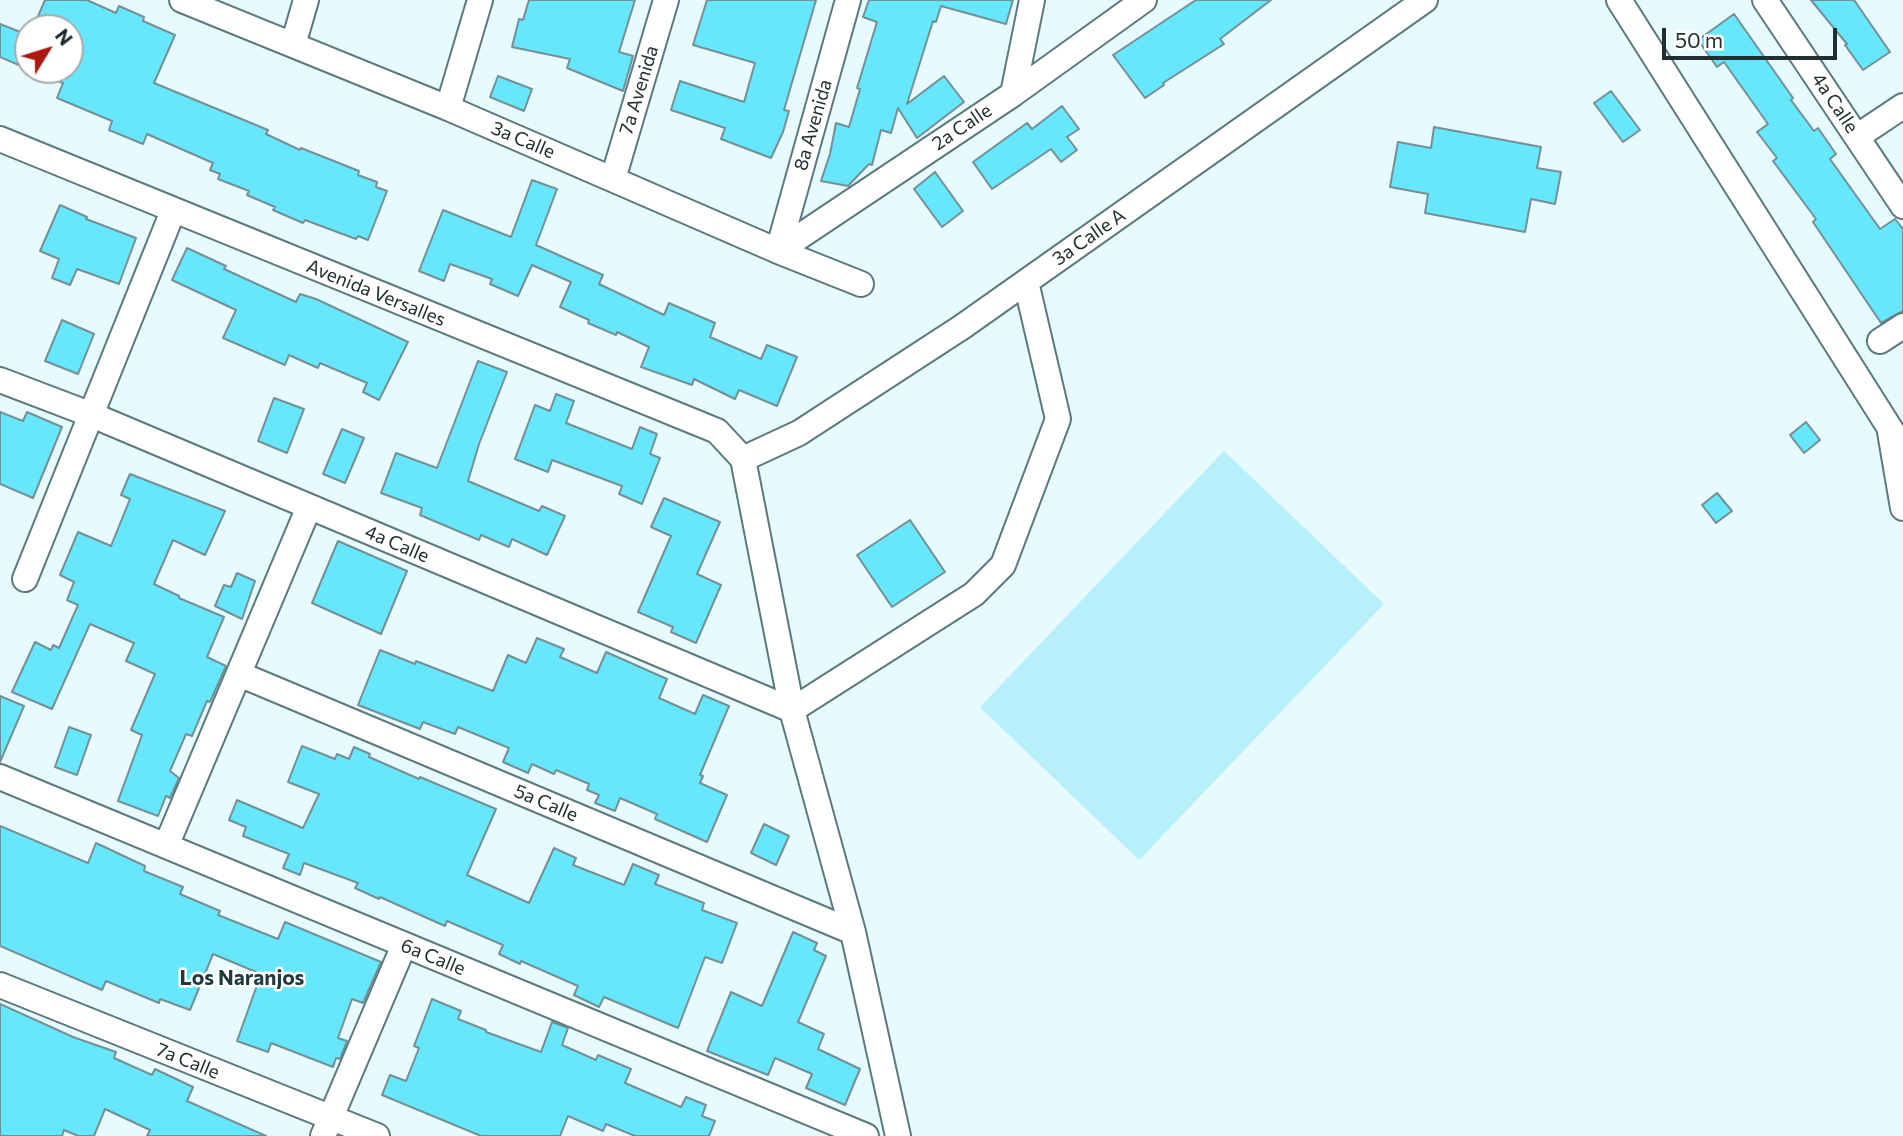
<!DOCTYPE html>
<html>
<head>
<meta charset="utf-8">
<style>
  body { margin:0 }
  #map { position:relative; width:1903px; height:1136px; overflow:hidden; background:#e7fafe; font-family:Commissioner,sans-serif }
  canvas { display:block }
  .north { position:absolute; left:14px; top:14px; width:70px; height:70px; box-sizing:border-box; background:#fff; border:2px solid #a6abac; border-radius:50%; rotate:52deg; font-size:19px; font-weight:700; line-height:28px; text-align:center; color:#212d2f }
  .north::after { content:''; display:block; margin:auto; width:24px; height:32px; background:#ab1a0d; clip-path:polygon(50% 0,100% 100%,50% 72%,0 100%) }
  .scale { position:absolute; left:1662px; top:28px; width:175px; height:32px; box-sizing:border-box; border:4px solid #212d2f; border-top:0; padding-left:9px; font-size:21px; line-height:24px; white-space:nowrap; color:#212d2f; -webkit-text-stroke:5px #fff; paint-order:stroke }
</style>
</head>
<body>
<div id="map">
<canvas width="1903" height="1136"></canvas>
<div class="north">N</div>
<div class="scale">50 m</div>
</div>
<script>
const c = document.querySelector('canvas').getContext('2d');
c.lineJoin = 'round';
function fill(path, color) {
  c.fillStyle = color;
  c.fill(path, 'evenodd');
}
function toPath(rows) {
  const path = new Path2D();
  for (const r of rows) {
    path.moveTo(r[0], r[1]);
    for (let i = 2; i < r.length; i += 2) path.lineTo(r[i], r[i + 1]);
  }
  return path;
}
function stroke(path, color, width, dash) {
  c.strokeStyle = color;
  c.lineWidth = width;
  c.lineCap = dash ? 'butt' : 'round';
  c.setLineDash(dash || []);
  c.stroke(path);
}
function label(font, color, halo, rows, align = 'center') {
  c.font = font + ' Commissioner,sans-serif';
  c.lineWidth = 5;
  c.setLineDash([]);
  c.textBaseline = 'middle';
  c.strokeStyle = halo;
  c.fillStyle = color;
  for (const [text, x, y, turn = 0] of rows) {
    c.save();
    c.translate(x, y);
    c.rotate((+turn || 0) * Math.PI / 180);
    c.textAlign = isNaN(turn) ? turn : align;
    if (halo) c.strokeText(text, 0, 0);
    c.fillText(text, 0, 0);
    c.restore();
  }
}
const green = toPath([
  [1224,451,1384,604,1139,860,980,707]
]);
const building = toPath([
  [45,0,87,0,116,13,119,6,144,17,143,21,175,35,154,83,268,130,266,134,300,150,301,148,359,171,358,175,377,182,376,187,387,191,368,240,358,236,356,239,305,220,303,223,273,210,275,207,247,195,249,191,218,179,220,174,210,170,213,163,147,134,143,144,109,130,112,121,57,98,63,83,31,70,70,70,70,28,33,28,45,0],
  [529,0,635,0,619,52,633,56,623,91,567,68,570,59,512,47,519,19,523,20,529,0],
  [707,0,816,0,784,110,789,111,783,132,771,158,721,139,725,128,671,110,680,81,744,102,755,63,693,45,707,0],
  [869,0,1013,0,1006,24,941,6,936,22,933,21,907,104,944,76,964,102,917,138,898,108,891,133,881,130,872,165,869,164,848,186,821,181,830,154,836,123,849,127,860,89,857,88,877,22,863,17,869,0],
  [1196,0,1271,0,1220,39,1224,44,1163,83,1164,85,1145,98,1113,55,1196,0],
  [1811,0,1854,0,1890,52,1863,70,1845,45,1847,44,1811,0],
  [1734,14,1793,98,1791,100,1814,131,1818,128,1836,154,1830,159,1880,229,1895,219,1903,229,1903,311,1881,323,1813,222,1816,219,1773,161,1777,158,1757,132,1768,124,1724,62,1717,67,1698,40,1734,14],
  [0,24,28,35,28,69,0,57,0,24],
  [498,76,532,89,524,111,490,97,498,76],
  [1611,91,1640,130,1623,142,1594,103,1611,91],
  [1062,106,1079,129,1067,137,1077,150,1061,162,1051,149,992,189,973,162,1027,123,1032,129,1062,106],
  [1434,127,1541,147,1537,168,1561,172,1555,204,1531,199,1525,232,1425,213,1428,194,1390,187,1398,142,1431,148,1434,127],
  [935,172,963,211,942,227,914,189,935,172],
  [532,180,557,189,536,245,603,275,599,284,664,315,669,303,715,323,710,337,761,359,767,345,797,357,777,406,739,390,735,399,694,379,692,385,641,367,649,347,617,332,616,335,588,323,589,320,560,307,571,282,532,265,518,296,490,284,492,279,450,264,444,281,419,271,443,210,511,237,532,180],
  [60,205,87,217,86,219,136,238,119,284,77,269,70,285,52,278,59,259,40,251,60,205],
  [187,248,226,266,224,269,296,302,300,294,316,299,408,342,379,400,363,392,367,383,320,363,318,368,289,355,285,365,223,338,236,310,172,280,187,248],
  [62,320,94,334,78,374,45,361,62,320],
  [478,361,507,372,479,444,468,481,539,511,542,506,565,516,547,555,512,539,509,547,481,535,479,540,420,515,422,508,381,493,396,453,437,468,478,361],
  [556,394,574,401,566,423,632,449,640,427,657,434,650,454,660,458,642,504,619,494,622,486,552,460,548,472,515,459,535,405,550,411,556,394],
  [274,398,304,409,287,453,258,441,274,398],
  [0,412,23,421,27,412,62,427,33,498,0,484,0,412],
  [1806,422,1820,440,1804,453,1790,435,1806,422],
  [342,429,364,438,345,483,323,474,342,429],
  [130,474,225,511,205,555,173,540,154,584,179,596,179,598,224,617,207,657,226,666,210,702,207,701,192,736,186,734,170,771,179,778,170,798,166,796,158,816,118,801,142,735,131,730,155,674,126,661,134,643,90,624,52,709,12,692,35,642,51,650,53,645,59,648,78,605,67,600,74,582,60,575,78,532,111,546,130,499,121,495,130,474],
  [1717,493,1732,511,1716,523,1702,505,1717,493],
  [664,498,720,522,697,574,721,585,696,643,671,632,673,627,638,612,671,536,651,527,664,498],
  [910,520,945,572,892,607,857,555,910,520],
  [338,541,407,571,381,634,312,603,338,541],
  [237,573,255,581,242,619,215,606,224,585,231,587,237,573],
  [537,638,564,649,560,657,597,673,606,652,667,679,659,698,695,714,703,695,729,706,700,775,703,776,700,783,727,795,707,842,655,819,657,814,620,798,615,811,595,803,599,795,587,790,589,784,556,770,554,774,532,764,528,773,503,762,509,748,458,727,455,734,423,722,420,729,358,705,380,650,415,664,416,661,493,691,508,655,526,663,537,638],
  [0,696,24,706,0,762,0,696],
  [69,727,91,735,77,775,55,767,69,727],
  [302,746,335,759,337,754,349,759,354,747,370,754,369,757,419,779,420,777,496,809,467,875,529,903,554,848,576,858,573,865,624,885,633,864,659,875,655,884,704,903,702,910,737,923,722,963,705,957,678,1028,604,997,599,1007,574,995,578,986,521,961,520,964,499,954,503,945,447,921,445,926,380,897,379,899,355,888,358,883,304,863,300,875,283,868,289,854,243,836,246,827,229,820,237,800,303,828,319,794,288,782,302,746],
  [764,824,789,836,776,865,751,853,764,824],
  [0,826,88,863,96,843,145,866,144,871,183,887,180,894,220,911,218,915,278,939,285,922,381,962,363,1003,352,999,338,1038,347,1041,340,1059,336,1058,333,1067,271,1043,268,1052,237,1041,261,974,213,954,190,1010,160,999,159,1003,106,981,102,990,0,946,0,826],
  [793,932,817,943,814,950,826,956,798,1022,824,1034,818,1049,860,1069,845,1105,806,1088,812,1074,775,1058,768,1075,707,1051,731,992,762,1006,793,932],
  [432,999,461,1011,458,1019,486,1030,486,1032,541,1052,552,1022,568,1028,562,1045,596,1060,598,1055,631,1069,625,1083,681,1107,686,1097,706,1105,702,1116,715,1121,709,1136,635,1136,606,1124,603,1131,568,1116,560,1136,481,1136,382,1095,390,1075,406,1081,419,1048,414,1046,432,999],
  [0,1004,73,1037,116,1052,114,1058,152,1075,155,1069,193,1087,187,1101,266,1136,147,1136,150,1130,105,1109,94,1136,78,1136,64,1130,62,1136,0,1136,0,1004]
]);
const minor = toPath([
  [182,0,448,108,778,251,861,284],
  [1619,0,1903,449],
  [1765,0,1903,206],
  [293,45,306,0],
  [1013,94,1032,0],
  [448,108,480,0],
  [1858,136,1903,106],
  [0,139,717,431,743,459],
  [613,179,666,0],
  [778,251,1013,94,1144,0],
  [778,251,848,0],
  [1880,341,1903,326],
  [0,380,92,415,792,710,974,594,1003,565,1058,419,1026,282],
  [1890,432,1903,508],
  [743,459,799,433,962,327,1425,0],
  [743,459,792,710,853,932,898,1136],
  [25,579,173,211],
  [239,674,853,932],
  [0,777,866,1136],
  [166,846,309,507],
  [0,985,377,1136],
  [323,1136,404,945]
]);
const streetNames = [
  ["7a Avenida",639,90,-73],
  ["4a Calle",1835,103,56],
  ["8a Avenida",813,125,-74],
  ["2a Calle",962,127,-34],
  ["3a Calle",523,140,23],
  ["3a Calle A",1089,237,-35],
  ["Avenida Versalles",376,293,22],
  ["4a Calle",397,544,23],
  ["5a Calle",546,803,23],
  ["6a Calle",433,957,22],
  ["7a Calle",188,1061,22]
];
const neighbourhoodNames = [
  ["Los Naranjos",242,978]
];
fill(green, '#b7effa');
fill(building, '#66e7fc');
stroke(building, '#739096', 2);
stroke(minor, '#5c797f', 28);
stroke(minor, '#fff', 24);
label('19px', '#212d2f', '#fff', streetNames);
label('bold 21px', '#1f3a3f', '#fff', neighbourhoodNames);
</script>
</body>
</html>
